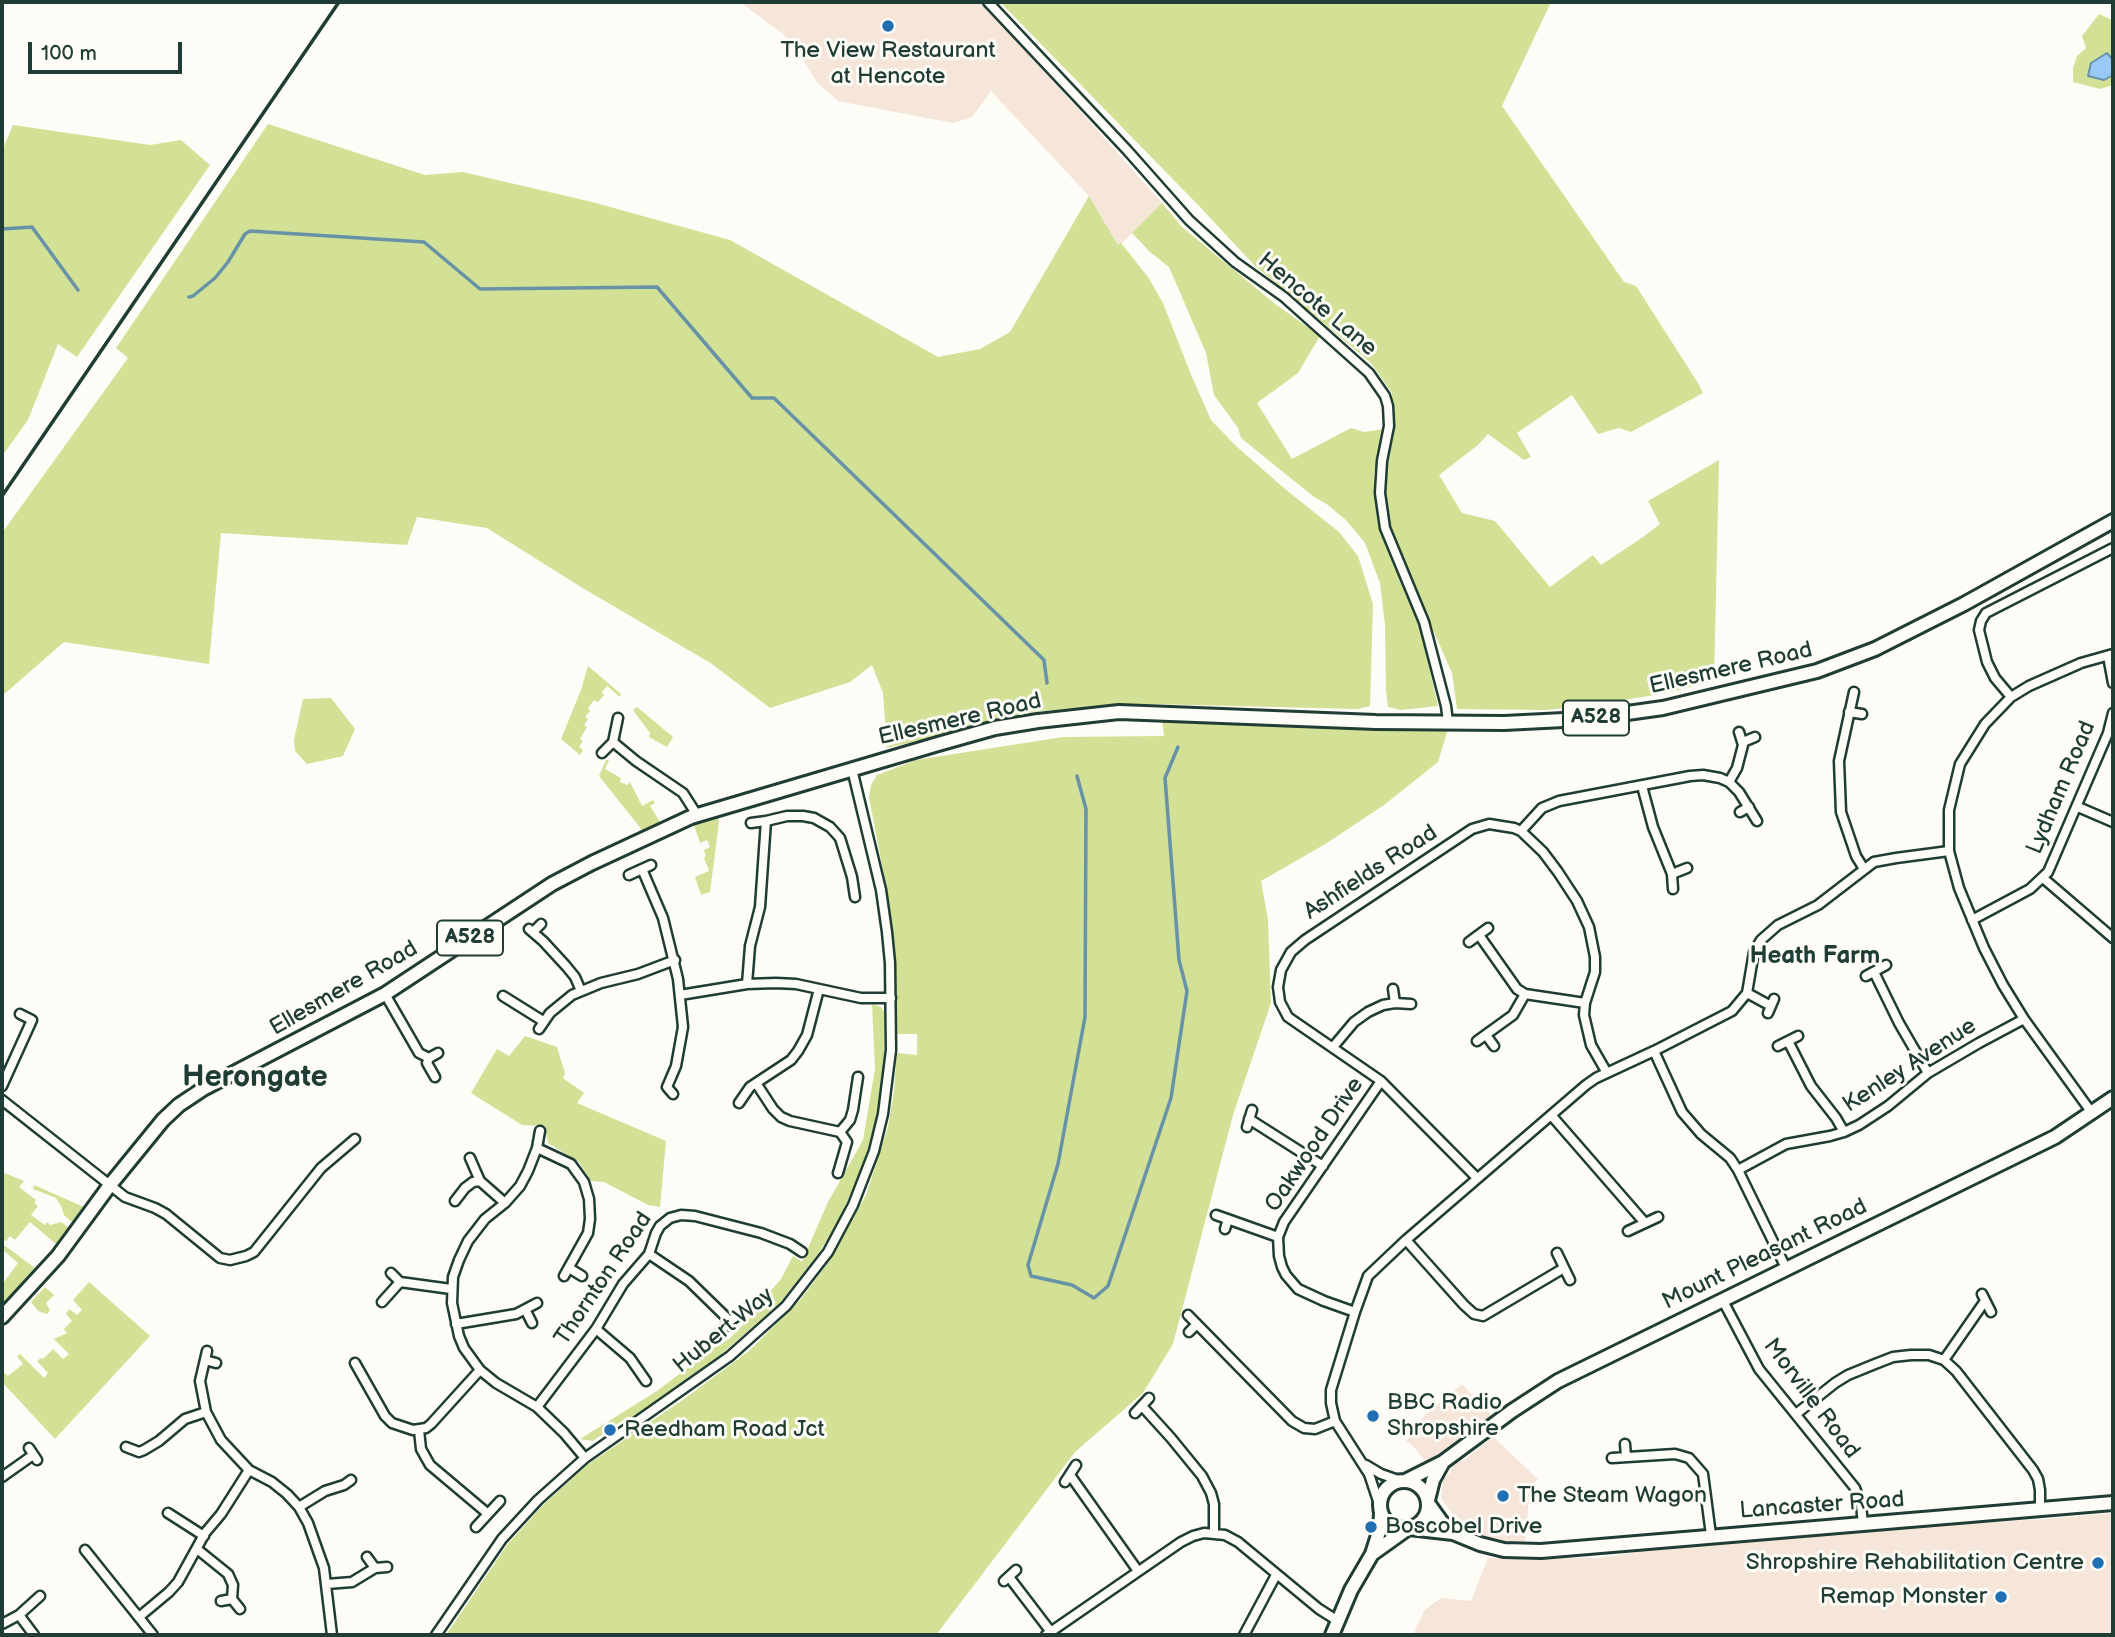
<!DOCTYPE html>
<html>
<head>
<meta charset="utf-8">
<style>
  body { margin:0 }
  #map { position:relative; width:2115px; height:1637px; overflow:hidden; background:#fdfcf7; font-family:"Balsamiq Sans",sans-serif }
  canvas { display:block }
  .frame { position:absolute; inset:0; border:4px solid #1f3d34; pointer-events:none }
  .scale { position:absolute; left:28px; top:42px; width:154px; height:32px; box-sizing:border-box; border:4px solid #1f3d34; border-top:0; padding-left:9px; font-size:21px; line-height:24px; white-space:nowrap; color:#1f3d34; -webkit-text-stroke:5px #fdfcf7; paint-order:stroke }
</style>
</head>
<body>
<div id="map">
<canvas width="2115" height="1637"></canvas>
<div class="frame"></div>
<div class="scale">100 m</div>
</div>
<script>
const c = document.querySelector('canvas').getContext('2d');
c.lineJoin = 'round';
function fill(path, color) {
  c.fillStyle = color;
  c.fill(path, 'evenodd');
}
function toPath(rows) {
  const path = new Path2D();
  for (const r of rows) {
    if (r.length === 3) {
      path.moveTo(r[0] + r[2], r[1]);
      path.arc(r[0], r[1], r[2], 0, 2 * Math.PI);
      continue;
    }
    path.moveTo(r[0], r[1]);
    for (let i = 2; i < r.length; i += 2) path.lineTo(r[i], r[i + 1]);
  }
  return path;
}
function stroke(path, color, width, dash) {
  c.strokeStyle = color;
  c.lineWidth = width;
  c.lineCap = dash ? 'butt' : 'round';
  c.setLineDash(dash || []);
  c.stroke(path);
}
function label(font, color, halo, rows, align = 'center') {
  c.font = font + ' "Balsamiq Sans",sans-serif';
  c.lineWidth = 6;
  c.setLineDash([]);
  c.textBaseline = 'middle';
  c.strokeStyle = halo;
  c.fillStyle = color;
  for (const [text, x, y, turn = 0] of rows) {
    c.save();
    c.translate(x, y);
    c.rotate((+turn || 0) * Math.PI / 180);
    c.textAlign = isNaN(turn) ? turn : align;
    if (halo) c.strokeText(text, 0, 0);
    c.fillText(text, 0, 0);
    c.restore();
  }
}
const built = toPath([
  [740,2,983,2,1162,203,1119,246,1089,196,991,91,972,117,953,123,838,101,817,82,799,53,783,34],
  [1462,1384,1493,1417,1427,1469,1424,1460,1413,1446,1406,1441,1424,1416],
  [1493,1437,1538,1479,1530,1487,1525,1545,1476,1535,1477,1528,1459,1522,1441,1499,1443,1480,1450,1472,1453,1464,1464,1460],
  [2113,1513,2113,1635,1413,1635,1424,1611,1435,1602,1442,1598,1471,1601,1488,1558,1600,1558,1722,1538,2044,1519]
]);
const green = toPath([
  [1000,2,1551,2,1502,106,1624,282,1636,286,1698,383,1703,393,1631,432,1619,428,1598,434,1572,395,1517,433,1531,457,1524,460,1488,434,1478,445,1439,475,1462,513,1495,521,1550,587,1593,555,1601,565,1643,537,1660,524,1648,501,1719,460,1714,681,1671,692,1613,702,1547,710,1457,709,1452,673,1389,530,1383,495,1392,428,1392,393,1371,363,1254,265,1201,208],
  [2099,14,2110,19,2113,23,2113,60,2107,53,2091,62,2088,76,2104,80,2113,75,2113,85,2100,89,2073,82,2073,68,2077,56,2086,48,2082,36],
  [268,124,425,175,463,172,592,202,730,240,938,357,980,349,1010,332,1089,196,1118,245,1121,243,1148,277,1163,303,1192,377,1211,420,1236,446,1285,489,1339,532,1358,556,1373,604,1370,706,1358,709,1150,704,1041,711,887,748,883,693,872,665,850,682,770,708,712,664,581,587,487,528,417,517,407,545,221,533,209,664,64,642,2,696,2,533,128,358,116,348],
  [13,125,150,145,181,140,210,165,77,357,58,344,28,420,2,456,2,151],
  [1162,203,1182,227,1274,303,1320,336,1298,373,1257,403,1292,459,1351,428,1364,432,1384,429,1374,474,1378,525,1419,625,1438,706,1401,710,1388,707,1386,690,1385,625,1380,583,1365,543,1347,521,1328,505,1314,497,1241,438,1238,428,1214,395,1206,353,1169,267,1150,252,1132,233],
  [588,666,621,694,620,697,607,686,602,692,604,695,599,701,597,702,594,700,588,708,590,711,585,717,588,719,584,725,587,727,580,739,583,741,579,747,583,750,580,755,561,739,581,690],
  [331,698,355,729,343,756,307,764,295,751,294,740,303,699],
  [637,707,673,737,667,747,649,737,650,733,633,710],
  [1162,720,1448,729,1438,762,1384,805,1327,843,1261,881,1268,920,1271,1003,1233,1115,1173,1344,1143,1393,1075,1452,936,1635,446,1635,507,1545,543,1505,587,1465,684,1399,749,1351,801,1299,830,1260,866,1195,888,1127,894,1091,897,1053,917,1055,917,1034,897,1034,895,955,886,886,869,797,871,785,877,775,916,760,1063,737,1164,736],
  [606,760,609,760,605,769,621,778,620,782,627,785,630,782,642,806,653,800,655,803,650,806,660,822,642,830,599,776],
  [718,815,719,822,710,892,701,895,695,877,709,871,704,858,706,856,704,850,710,847,707,840,700,843,693,822],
  [872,1004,881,1007,884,1012,884,1065,879,1106,871,1139,860,1172,837,1224,818,1254,779,1304,719,1356,625,1423,624,1420,614,1426,612,1424,605,1430,605,1432,593,1441,580,1439,657,1391,716,1346,729,1339,752,1316,754,1310,781,1279,793,1256,802,1262,828,1202,863,1140,875,1069],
  [525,1036,557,1047,565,1073,563,1078,584,1093,577,1103,666,1141,660,1207,648,1205,604,1182,591,1181,579,1162,548,1143,545,1126,522,1125,471,1093,497,1049,509,1056],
  [2,1172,24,1181,19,1187,36,1200,34,1203,38,1206,31,1215,45,1225,47,1222,50,1225,61,1222,68,1227,56,1244,30,1222,15,1240,10,1236,6,1241,2,1239],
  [34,1185,84,1207,72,1222,64,1215,61,1206,56,1198,33,1189],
  [4,1245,35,1268,3,1303,4,1282,18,1263,2,1249],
  [89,1282,150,1336,55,1439,2,1382,2,1373,3,1372,8,1376,23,1364,17,1356,20,1354,44,1378,48,1373,37,1361,41,1358,43,1359,53,1349,63,1359,69,1354,54,1339,67,1333,64,1329,72,1321,66,1314,69,1309,77,1315,82,1310,73,1300],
  [45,1287,54,1295,46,1303,50,1310,47,1314,38,1311,31,1302]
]);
const water = toPath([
  [2107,53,2113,60,2113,75,2104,80,2088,76,2091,63,2107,53]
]);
const stream = toPath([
  [2,229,32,227,78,290],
  [189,297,193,296,215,278,228,262,245,234,250,231,424,242,480,289,657,287,752,398,774,398,1044,660,1047,683],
  [1077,776,1086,809,1085,1017,1058,1164,1028,1265,1031,1276,1072,1285,1094,1298,1108,1286,1171,1098,1187,991,1179,960,1165,778,1178,747]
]);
const street = toPath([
  [988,2,1127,150,1189,220,1235,262,1284,297,1369,373,1385,396,1388,406,1389,426,1382,461,1380,493,1385,528,1424,622,1446,706,1448,722],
  [2108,656,2113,683],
  [1854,692,1839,761,1841,812,1856,856,1864,869],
  [2011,697,1995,678,1987,662,1979,630,1981,621,1986,613,2113,548],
  [1849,712,1862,714],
  [618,718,613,742,636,761,683,793,697,815],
  [1743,742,1755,737],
  [602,753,613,742],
  [1729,782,1737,768,1743,745,1739,732],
  [1642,786,1653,827,1672,874,1673,889],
  [2078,807,2113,822],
  [1740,812,1749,807],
  [751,823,766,821],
  [1521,831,1542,808,1559,801,1690,776,1703,775,1720,778,1729,782,1739,792,1757,821],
  [642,869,663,918,678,979,683,1027,676,1066,667,1087,673,1094],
  [1672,874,1687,868],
  [629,875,651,865],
  [2043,878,2113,938],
  [1972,920,2030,889,2048,872,2108,733,2113,713],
  [529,929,543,941,566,966,575,977,581,991],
  [533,932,541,924],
  [1479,935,1517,989,1525,994,1585,1003],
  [1469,942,1488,928],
  [1874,972,1899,1023,1928,1073],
  [1866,976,1886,965],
  [747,984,750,946,760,907,766,821,787,816,803,816,814,818,830,827,840,838,852,877,855,897],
  [1393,989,1395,1003],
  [1747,993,1771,1006],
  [385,994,419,1053,429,1058,438,1053],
  [680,995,747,984,776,983,796,984,861,998,891,998],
  [503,996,543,1021],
  [1768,1013,1774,999],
  [539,1029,550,1013,572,995,601,983,638,974,675,960],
  [1486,1035,1494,1046],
  [1477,1041,1513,1015,1525,994],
  [1788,1041,1811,1086,1836,1118,1844,1132],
  [1778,1046,1798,1036],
  [1333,1047,1354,1022,1368,1012,1383,1005,1395,1003,1411,1004],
  [1654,1051,1682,1112,1701,1134,1730,1158,1738,1170,1786,1268],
  [429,1058,427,1063,435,1077],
  [756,1083,773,1109,781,1117,790,1121,840,1132,847,1142,838,1173],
  [2,1086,32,1020,20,1014],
  [2,1100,125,1197,155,1208,166,1214,220,1258,230,1260,246,1256,254,1252,321,1168,355,1139],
  [739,1103,750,1087,791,1060,798,1051,807,1035,819,989],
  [2092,1113,2024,1019,2003,985,1984,948,1959,888,1949,851,1949,810,1960,764,1985,724,2011,697,2029,686,2081,663,2113,654],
  [1551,1115,1645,1223],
  [1249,1119,1323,1166],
  [1247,1127,1252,1110],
  [540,1131,537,1148,528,1171,520,1186,505,1203,485,1219,468,1241,459,1260,453,1277,452,1303,459,1336,464,1348,480,1370,496,1383,537,1407,564,1433,585,1458],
  [840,1132,850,1120,853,1110,858,1077],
  [537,1148,571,1164,584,1182,589,1199,590,1219,588,1233,564,1276],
  [470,1158,480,1181,505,1203],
  [1738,1170,1786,1144,1830,1136,1844,1132,1859,1125,1888,1106,1928,1073,1979,1043,2024,1019],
  [1477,1178,1381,1081,1288,1017,1280,1002,1278,987,1281,970,1291,952,1305,940,1472,829,1489,824,1514,828,1521,831,1543,852,1558,872,1577,901,1589,927,1595,957,1595,972,1585,1003,1584,1015,1591,1045,1607,1073],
  [455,1201,465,1188,473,1182,480,1181],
  [1216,1215,1278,1237],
  [1225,1229,1228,1219],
  [1628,1231,1658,1217],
  [1406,1240,1464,1305,1474,1314,1483,1316,1564,1268],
  [1557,1253,1570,1280],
  [649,1254,689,1281,730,1321],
  [569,1268,582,1276],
  [391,1273,400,1282,451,1289],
  [1982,1294,1991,1312],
  [1722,1299,1759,1369,1855,1488,1861,1505,1863,1524],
  [382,1302,400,1282],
  [526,1311,532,1323],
  [1355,1312,1324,1301,1298,1289,1286,1275,1282,1267,1279,1256,1278,1237,1284,1222,1381,1081],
  [1188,1315,1292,1421,1304,1428,1315,1429,1335,1421],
  [456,1324,516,1314,537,1303],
  [596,1329,630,1358,646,1381],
  [1189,1332,1197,1324],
  [715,1338,730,1321,748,1308],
  [207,1351,200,1381,206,1412,221,1440,249,1470,272,1482,287,1494,299,1507,308,1523,324,1568,332,1635],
  [205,1360,216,1363],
  [1944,1360,1985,1301],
  [355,1363,385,1416,392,1423,413,1430,426,1428,431,1424,480,1370],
  [1142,1406,1171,1438,1202,1476,1211,1493,1214,1504,1214,1533],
  [537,1407,596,1329,623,1284,649,1254,656,1233,660,1226,670,1218,681,1215,695,1216,761,1233,790,1244,802,1252],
  [1135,1413,1149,1398],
  [1796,1414,1835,1383,1848,1375,1875,1364,1893,1357,1911,1355,1929,1355,1944,1360,1956,1371,2033,1470,2038,1479,2040,1490,2040,1511],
  [419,1430,421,1449,430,1465,487,1513],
  [1625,1444,1626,1457],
  [126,1447,139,1452,144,1450,159,1441,185,1419,206,1412],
  [29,1448,37,1460],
  [1612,1458,1675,1454,1689,1458,1703,1474,1711,1535],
  [1366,1465,1381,1474,1401,1481],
  [1070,1475,1138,1571],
  [2,1477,33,1455],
  [1065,1482,1076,1465],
  [299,1507,325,1491,344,1485,351,1480],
  [1381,1510,1369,1474,1335,1421,1331,1403,1331,1390,1355,1312,1368,1276,1406,1240,1586,1085,1596,1078,1654,1051,1732,1011,1747,993,1754,952,1761,940,1778,925,1818,905,1874,862,1896,858,1949,851],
  [168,1513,204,1536],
  [476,1527,500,1501],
  [197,1549,228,1574,233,1585,232,1599,240,1609],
  [85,1550,153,1635],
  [367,1557,375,1568],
  [1009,1577,1051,1632],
  [1004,1581,1016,1570],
  [327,1584,352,1582,375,1568,387,1567],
  [221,1601,232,1599],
  [19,1615,34,1635],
  [139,1617,169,1592,178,1582,205,1533,221,1514,249,1470],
  [2,1624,19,1615,40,1596],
  [436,1635,502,1539,538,1500,585,1458,730,1356,786,1306,828,1252,853,1205,874,1151,883,1114,891,1050,890,963,887,932,881,890,852,769],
  [1046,1635,1181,1542,1193,1536,1204,1533,1225,1535,1238,1542,1319,1609,1338,1621],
  [1244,1635,1276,1575]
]);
const secondary = toPath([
  [1405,1481,1443,1462,1512,1411,1558,1381,2055,1137,2113,1098],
  [1404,1505,24],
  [1428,1500,1433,1480,1443,1462],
  [1428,1503,1443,1524,1453,1533],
  [1409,1528,1453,1533,1480,1544,1504,1550,1541,1551,2113,1503],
  [1372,1554,1407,1529],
  [1332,1635,1351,1590,1372,1554,1380,1529,1381,1513]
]);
const primary = toPath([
  [2,1317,58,1256,110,1185,163,1120,179,1105,203,1089,385,994,552,884,592,863,691,817,938,744,995,728,1038,721,1119,712,1376,722,1504,723,1584,719,1663,708,1817,671,1875,649,1964,604,2113,521]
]);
const rail = toPath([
  [2,496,339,2]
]);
const markers = [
  [888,26,7,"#1f6fb2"],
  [1373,1416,7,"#1f6fb2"],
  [610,1430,7,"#1f6fb2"],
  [1503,1496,7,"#1f6fb2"],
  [1371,1527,7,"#1f6fb2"],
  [2098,1563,7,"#1f6fb2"],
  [2001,1597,7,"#1f6fb2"]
];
const shields = [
  [1596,718,66],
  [470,938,66]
];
const shieldNames = [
  ["A528",1596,718],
  ["A528",470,938]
];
const poiNames = [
  ["The View Restaurant",888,51,"center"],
  ["at Hencote",888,77,"center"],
  ["BBC Radio",1387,1403],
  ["Shropshire",1387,1429],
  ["Reedham Road Jct",624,1430],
  ["The Steam Wagon",1517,1496],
  ["Boscobel Drive",1385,1527],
  ["Shropshire Rehabilitation Centre",2084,1563,"right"],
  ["Remap Monster",1987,1597,"right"]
];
const streetNames = [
  ["Hencote Lane",1317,305,40],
  ["Ellesmere Road",1731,669,-13],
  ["Ellesmere Road",960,720,-13],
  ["Lydham Road",2062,788,-67],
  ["Ashfields Road",1371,873,-33],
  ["Ellesmere Road",344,989,-30],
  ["Kenley Avenue",1910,1066,-33],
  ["Oakwood Drive",1315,1145,-56],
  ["Mount Pleasant Road",1765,1255,-26],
  ["Thornton Road",604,1279,-56],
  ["Hubert Way",724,1331,-39],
  ["Morville Road",1811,1399,53],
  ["Lancaster Road",1822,1506,-4]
];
const neighbourhoodNames = [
  ["Heath Farm",1815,957]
];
const districtNames = [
  ["Herongate",255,1078]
];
fill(built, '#f5e6d9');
fill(green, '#d2e195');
fill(water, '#99caf5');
stroke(water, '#6892a8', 2);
stroke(stream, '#6892a8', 3.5);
stroke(street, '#1f3d34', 13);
stroke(secondary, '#1f3d34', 18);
stroke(primary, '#1f3d34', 18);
stroke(street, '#fdfcf7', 8);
stroke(secondary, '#fdfcf7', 12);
stroke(primary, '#fdfcf7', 12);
stroke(rail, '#1f3d34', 3.5);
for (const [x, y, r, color] of markers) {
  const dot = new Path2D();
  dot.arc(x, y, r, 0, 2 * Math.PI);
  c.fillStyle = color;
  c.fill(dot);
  stroke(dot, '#fdfcf7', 2.5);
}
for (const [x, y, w] of shields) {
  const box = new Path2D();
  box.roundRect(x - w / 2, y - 17.5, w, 35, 5);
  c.fillStyle = '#fdfcf7';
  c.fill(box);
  stroke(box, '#1f3d34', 2);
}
label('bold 21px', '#1f3d34', null, shieldNames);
label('23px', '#1f3d34', '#fdfcf7', poiNames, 'left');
label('23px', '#1f3d34', '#fdfcf7', streetNames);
label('bold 24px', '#1f3d34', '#fdfcf7', neighbourhoodNames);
label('bold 30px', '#1f3d34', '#fdfcf7', districtNames);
</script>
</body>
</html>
